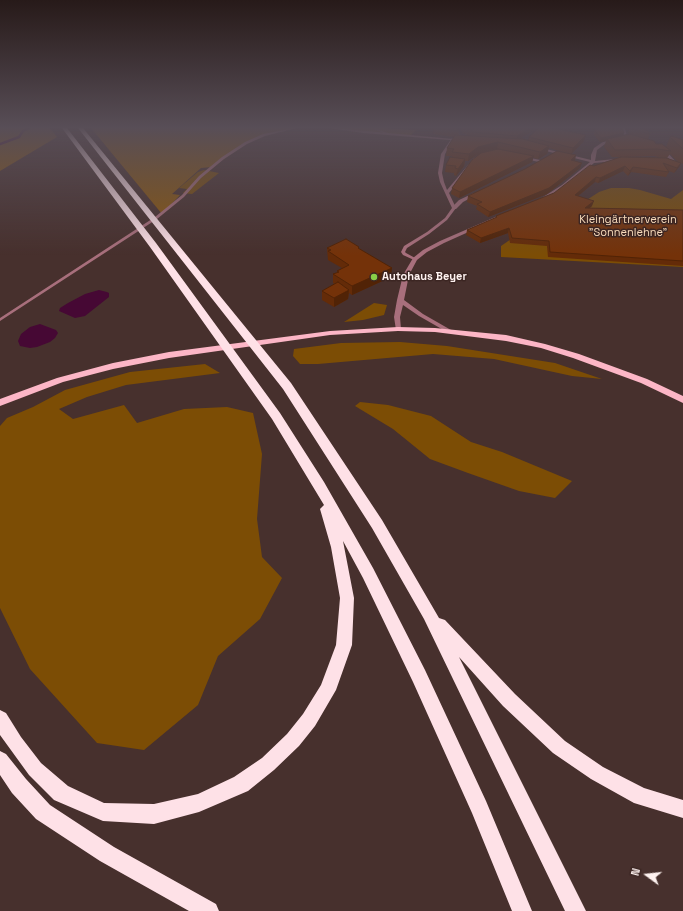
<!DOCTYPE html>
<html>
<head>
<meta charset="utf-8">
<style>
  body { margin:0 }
  #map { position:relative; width:683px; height:911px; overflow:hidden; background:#47302d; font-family:"Space Grotesk",sans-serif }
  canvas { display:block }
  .north { position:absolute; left:627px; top:855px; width:40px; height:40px; -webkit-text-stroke:3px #3c2623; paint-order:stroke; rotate:285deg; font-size:11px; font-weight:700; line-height:16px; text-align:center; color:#fef2f0 }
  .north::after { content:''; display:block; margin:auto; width:14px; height:18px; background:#fef2f0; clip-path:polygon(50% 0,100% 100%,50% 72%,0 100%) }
</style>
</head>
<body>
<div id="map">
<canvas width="683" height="911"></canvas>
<div class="north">N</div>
</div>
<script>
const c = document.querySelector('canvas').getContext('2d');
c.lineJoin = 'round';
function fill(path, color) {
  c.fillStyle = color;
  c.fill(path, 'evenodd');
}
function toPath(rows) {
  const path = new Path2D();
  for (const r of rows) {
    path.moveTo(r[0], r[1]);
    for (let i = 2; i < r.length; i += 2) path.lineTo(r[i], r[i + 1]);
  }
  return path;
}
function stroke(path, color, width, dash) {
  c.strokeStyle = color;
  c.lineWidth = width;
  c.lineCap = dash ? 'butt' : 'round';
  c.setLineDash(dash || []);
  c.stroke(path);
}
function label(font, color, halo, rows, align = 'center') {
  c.font = font + ' "Space Grotesk",sans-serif';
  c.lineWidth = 3;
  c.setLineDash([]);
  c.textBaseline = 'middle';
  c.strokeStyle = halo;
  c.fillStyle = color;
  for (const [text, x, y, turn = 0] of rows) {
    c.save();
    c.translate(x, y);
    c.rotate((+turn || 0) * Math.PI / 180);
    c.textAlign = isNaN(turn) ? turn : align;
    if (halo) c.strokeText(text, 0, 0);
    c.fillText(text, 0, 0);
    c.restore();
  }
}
const green = toPath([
  [204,170,219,173,192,194,183,193,187,189,179,188,198,172],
  [611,188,629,188,640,190,671,199,683,190,683,267,501,257,501,246,517,235,573,209,599,192],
  [374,303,387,305,384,315,363,320,344,322],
  [400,342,447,346,555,363,602,379,572,376,494,359,433,354,318,364,300,364,293,356,294,349,341,343],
  [205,364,220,373,126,385,87,397,59,409,73,419,124,405,137,423,184,409,227,407,253,413,262,454,257,519,262,557,282,578,260,619,218,656,198,705,144,750,97,743,30,669,0,608,0,426,7,418,33,407,65,390,130,372],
  [360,402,388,405,431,416,471,442,502,452,572,481,555,498,519,491,468,473,430,459,393,429,355,406]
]);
const forest = toPath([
  [0,128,50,128,57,137,0,171],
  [91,128,296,128,264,135,246,143,212,167,201,168,172,194,180,195,162,214],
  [330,128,385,128,416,130,410,136]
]);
const water = toPath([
  [99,290,107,292,109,293,109,297,85,316,75,318,59,311,60,308,68,303,85,294],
  [40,324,56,330,58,333,55,338,50,342,37,347,30,348,20,346,18,341,21,334,30,327]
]);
const stream = toPath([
  [0,144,19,137,23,131,29,128]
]);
const service = toPath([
  [294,128,297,128,265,136,247,144,224,159,201,178,184,197,157,219,0,321,0,318,155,217,182,195,199,176,222,157,245,142,263,134,294,128],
  [372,128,374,128,390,134,388,135,372,128],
  [452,138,454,139,445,154,442,173,444,182,447,190,474,158,477,159,449,193,456,208,447,220,429,234,407,248,405,252,406,253,417,259,414,260,403,255,401,252,404,246,427,232,445,218,452,208,440,182,438,173,441,154,452,138],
  [526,157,540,160,541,161,539,162,525,159,526,157]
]);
const minor = toPath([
  [328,128,335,128,464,140,462,141,363,133,328,128],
  [621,128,625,128,628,140,625,139,621,128],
  [615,139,616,141,605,144,597,150,595,161,625,158,626,160,594,163,566,187,544,201,540,201,540,199,562,185,590,162,538,149,538,147,591,160,591,155,594,148,603,142,615,139],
  [660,148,662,148,667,152,676,162,676,164,674,164,660,150,660,148],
  [474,193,478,194,463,202,456,209,452,209,452,207,459,200,474,193],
  [500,215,504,216,444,243,427,252,417,260,409,275,404,300,423,314,451,330,451,332,447,332,419,316,403,305,400,317,401,329,398,331,396,330,394,317,397,300,403,275,413,258,423,250,440,241,500,215]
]);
const primary = toPath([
  [398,327,435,328,506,335,545,344,579,354,647,379,683,396,683,403,641,383,573,358,541,348,506,341,435,332,398,331,330,335,169,358,113,369,63,382,0,406,0,399,57,378,113,363,169,352,330,331,398,327]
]);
const motorway = toPath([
  [62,128,67,128,156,243,280,413,324,482,373,568,425,670,486,801,532,911,512,911,472,813,413,682,363,578,343,541,354,598,352,645,336,690,315,726,299,746,274,770,248,791,199,812,154,824,103,821,54,800,29,775,0,735,0,710,6,713,21,737,41,763,68,786,104,803,154,804,198,794,234,777,262,758,287,734,303,714,321,685,336,645,340,598,331,547,320,509,324,505,272,419,150,247,62,128],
  [78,128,83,128,291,383,382,520,439,618,445,620,515,694,565,741,603,767,644,788,683,800,683,818,634,803,591,779,553,753,503,706,459,657,586,911,565,911,424,619,372,528,283,389,78,128],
  [0,751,6,754,26,779,50,805,114,847,216,904,219,911,189,911,100,861,36,819,12,793,0,775,0,751]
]);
const wall = toPath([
  [434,128,459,131,459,135,471,136,462,133,461,128,553,128,584,141,571,154,549,148,547,154,538,159,533,158,532,162,459,198,451,194,452,188,481,154,477,155,468,161,465,161,464,166,456,176,454,175,454,173,445,172,446,165,452,157,452,156,446,156,447,148,454,137,433,134],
  [536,129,537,130,529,137,528,141,519,139],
  [595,128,623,135,629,134,628,132,630,128,639,128,650,134,648,139,656,144,666,147,670,137,683,140,683,164,681,163,679,167,674,173,667,170,669,172,666,177,631,172,628,176,623,171,598,183,595,182,578,196,592,206,590,208,683,210,683,266,548,257,547,246,510,243,508,233,480,243,466,235,467,230,496,218,496,216,554,193,594,166,621,157,612,157,604,147,606,141,600,142,594,135,594,131],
  [670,154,678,162,667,158],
  [654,156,662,158,624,157],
  [576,155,574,161,580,168,547,194,488,217,476,209,477,206,467,202,468,196,525,169],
  [359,247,359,249,391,277,352,295,349,293,348,299,334,307,322,300,322,291,335,284,333,283,333,274,337,273,337,271,342,268,328,260,327,248]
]);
const shadedWall = toPath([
  [530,128,537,128,536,129,516,141,517,136],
  [624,133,623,137,607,139,606,141,600,142,601,138],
  [586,135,584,141,571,154,573,148],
  [498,142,497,150,477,155,468,161,469,154,478,147],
  [549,146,547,154,538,159,540,152],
  [576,155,575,160,569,166,571,160],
  [534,156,532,162,459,198,460,192],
  [465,159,464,166,456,176,458,169],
  [582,163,580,168,547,194,488,217,490,212],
  [681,163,679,167,674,173,677,168],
  [625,166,623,171,598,183,600,178],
  [633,167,631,172,628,176,630,171],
  [596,177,595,182,573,200,575,195],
  [594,201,592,206,583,213,585,208],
  [509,228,508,233,480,243,481,238],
  [392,268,391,277,352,295,352,286],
  [349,290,348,299,334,307,334,298]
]);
const building = toPath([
  [433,128,456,128,459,131,433,128],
  [465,128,530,128,517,136,473,132,472,130,465,128],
  [539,128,553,128,552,128,586,135,573,148,529,137,539,128],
  [595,128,622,128,624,133,601,138,595,131,595,128],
  [632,128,639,128,648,131,650,134,633,129,632,128],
  [630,134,654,141,656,144,662,144,671,151,657,149,615,150,607,139,630,134],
  [455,135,523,139,549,146,540,152,498,142,478,147,469,154,452,152,454,149,447,148,455,135],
  [672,136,683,140,683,149,670,137,672,136],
  [498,149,534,156,460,192,452,188,472,160,481,153,498,149],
  [557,151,576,155,571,160,582,163,549,188,490,212,477,204,482,202,468,196,525,169,557,151],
  [450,157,465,159,458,169,455,168,456,166,446,165,450,157],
  [621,157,666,158,681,163,677,168,663,163,669,172,633,167,630,171,625,166,600,178,596,177,575,195,594,201,585,208,683,210,683,261,550,252,549,241,512,238,509,228,481,238,467,230,497,217,496,216,554,193,590,165,594,166,621,157],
  [346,239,359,247,358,248,392,268,352,286,333,274,339,272,337,271,349,265,328,251,331,250,327,248,346,239],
  [338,282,349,290,334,298,322,291,338,282]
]);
const markers = [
  [374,277,4,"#89cf48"]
];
const farParknames = [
  ["Kleingärtnerverein",628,220],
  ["\"Sonnenlehne\"",628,233]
];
const farPoinames = [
  ["Autohaus Beyer",382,277]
];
fill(green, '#7c4d05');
fill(forest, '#89560c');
fill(water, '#460834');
stroke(stream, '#460834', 2.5);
fill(service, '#a86f7c');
fill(minor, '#a86f7c');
fill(primary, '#fcb6c6');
fill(motorway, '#fee1e7');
fill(wall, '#642b08');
fill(shadedWall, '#512306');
fill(building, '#743209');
stroke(building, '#512306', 1);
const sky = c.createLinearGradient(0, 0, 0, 255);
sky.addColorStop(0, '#271a19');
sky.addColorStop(0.5, '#584e57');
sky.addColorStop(1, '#584e5700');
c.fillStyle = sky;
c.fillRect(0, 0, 683, 255);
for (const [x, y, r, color] of markers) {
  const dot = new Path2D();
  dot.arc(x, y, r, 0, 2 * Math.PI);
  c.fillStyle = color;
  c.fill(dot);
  stroke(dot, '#3c2623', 1.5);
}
label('11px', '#f8daba', '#3c2623', farParknames);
label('bold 11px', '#fef2f0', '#3c2623', farPoinames, 'left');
</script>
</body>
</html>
